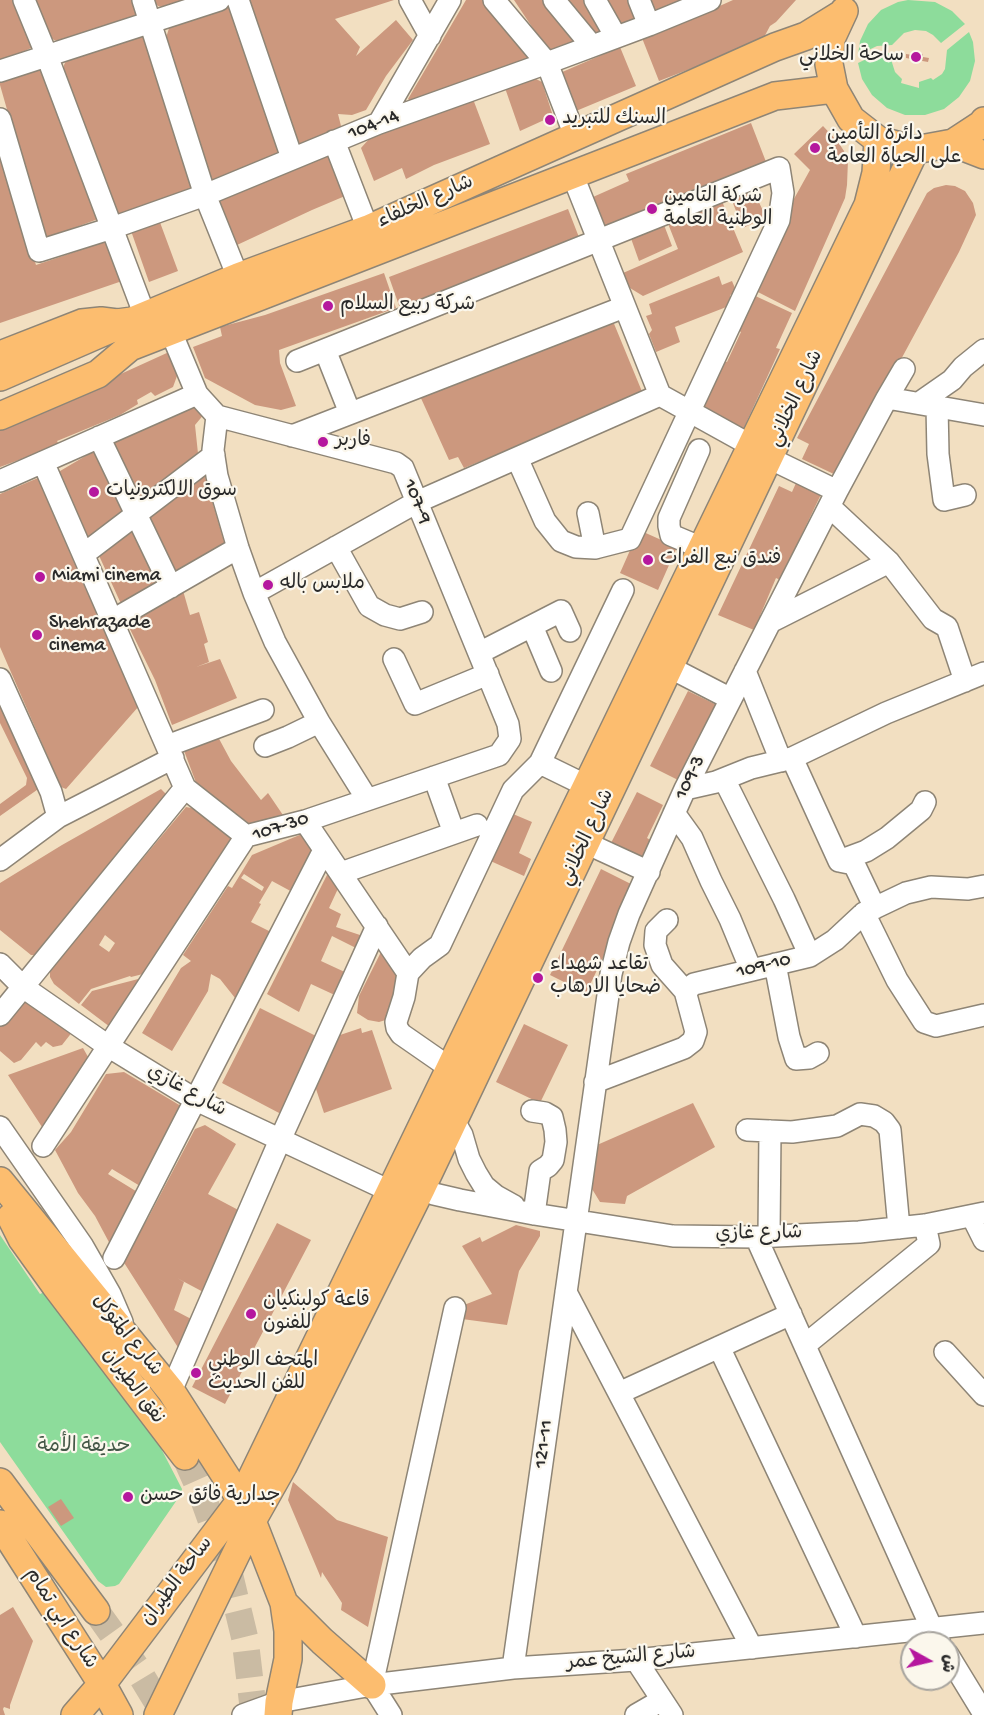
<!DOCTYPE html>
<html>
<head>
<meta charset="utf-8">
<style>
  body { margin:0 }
  #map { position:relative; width:984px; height:1715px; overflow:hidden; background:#f2dfc1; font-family:"Gochi Hand","Playpen Sans Arabic",sans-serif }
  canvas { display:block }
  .north { position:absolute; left:900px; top:1631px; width:60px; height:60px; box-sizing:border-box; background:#fbf7ec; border:2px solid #a8a59f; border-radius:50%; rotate:98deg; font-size:16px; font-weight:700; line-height:24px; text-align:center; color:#2b2b2b }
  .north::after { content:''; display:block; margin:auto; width:21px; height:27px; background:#b5179e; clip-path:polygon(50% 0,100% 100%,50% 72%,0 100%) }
</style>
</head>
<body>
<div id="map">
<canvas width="984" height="1715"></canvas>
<div class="north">ش</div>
</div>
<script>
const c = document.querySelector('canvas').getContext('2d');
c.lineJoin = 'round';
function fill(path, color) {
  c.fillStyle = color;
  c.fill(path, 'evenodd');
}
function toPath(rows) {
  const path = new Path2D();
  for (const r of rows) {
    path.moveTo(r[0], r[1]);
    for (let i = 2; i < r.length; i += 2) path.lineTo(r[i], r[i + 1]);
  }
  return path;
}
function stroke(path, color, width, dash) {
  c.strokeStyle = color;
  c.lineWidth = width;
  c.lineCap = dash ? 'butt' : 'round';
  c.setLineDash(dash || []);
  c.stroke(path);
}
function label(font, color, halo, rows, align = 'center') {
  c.font = font + ' "Gochi Hand","Playpen Sans Arabic",sans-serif';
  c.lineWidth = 4.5;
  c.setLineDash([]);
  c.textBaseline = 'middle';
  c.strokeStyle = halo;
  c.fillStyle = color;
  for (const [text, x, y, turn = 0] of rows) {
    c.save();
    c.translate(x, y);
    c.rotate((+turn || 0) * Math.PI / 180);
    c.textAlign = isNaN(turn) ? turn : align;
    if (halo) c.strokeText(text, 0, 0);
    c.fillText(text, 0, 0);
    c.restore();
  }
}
const green = toPath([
  [908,0,935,2,952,11,965,24,941,43,933,35,926,31,915,30,904,33,892,45,877,46,858,55,860,41,868,24,881,10,898,2],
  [969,32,973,42,975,61,970,81,959,97,944,109,925,115,905,115,887,108,872,95,862,79,858,63,879,53,889,53,895,72,902,79,901,83,919,88,919,82,931,78,933,80,942,74,945,69,947,50],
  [0,1235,40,1294,47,1291,152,1431,182,1489,181,1494,119,1584,115,1586,106,1587,98,1581,0,1442]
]);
const building = toPath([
  [0,0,15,0,33,47,0,63],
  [33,0,132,0,136,14,130,22,63,42,54,40,48,35],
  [153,0,185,0,185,1,162,7,158,6],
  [249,0,394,0,335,19,360,47,356,56,396,20,413,40,386,76,366,110,352,115,338,114,342,130,297,145],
  [466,0,485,0,535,64,416,106,408,99],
  [514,0,549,0,584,42,550,54],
  [556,0,592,0,611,32,592,41],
  [599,0,636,0,642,18,616,29],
  [646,0,684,0,684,1,651,11],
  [733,0,796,0,776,22,770,26,762,41,659,81,642,38,704,13],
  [232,4,282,158,212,186,165,41,170,25],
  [143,34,148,40,194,195,118,221,64,71,64,65,66,61,134,35],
  [620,47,636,86,576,111,560,73],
  [913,52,923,54,923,57,929,58,928,62,906,58,906,54,913,55],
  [42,68,98,219,44,239,0,85,0,79],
  [534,78,542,82,553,116,520,131,505,88],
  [473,99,490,144,434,165,406,179,402,168,374,181,361,148,369,139],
  [751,123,768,167,607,230,593,197,629,181,626,174],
  [823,126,838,142,844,151,848,160,847,185,845,198,795,311,754,290,790,206,810,170,794,154],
  [325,155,332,159,345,196,312,210,237,245,215,195],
  [0,156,36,265,113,239,125,280,0,323],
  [946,185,955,186,965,191,973,203,976,215,959,252,838,476,802,459,809,444,797,438,927,193,934,188],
  [754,192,766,217,743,228,730,196],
  [719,194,743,252,643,296,630,288,623,273,678,249,665,216],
  [568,209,582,245,402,314,389,277],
  [158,217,178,271,149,282,130,228],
  [661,217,672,246,639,261,628,230],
  [384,273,396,308,279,350,280,363,296,406,281,410,255,405,205,378,193,347,222,336,220,327,265,315],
  [719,276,722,285,732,281,737,293,730,295,734,304,675,327,680,342,656,352,649,334,652,330,646,316,652,314,649,304],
  [749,293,792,313,776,348,780,349,742,432,697,410,721,359,727,362,741,332,733,328],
  [610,314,643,394,464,468,458,457,449,460,420,396],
  [169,352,177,376,173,387,155,396,151,392,137,400,138,404,120,415,57,441,59,445,0,467,0,429],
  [196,401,205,413,195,425,199,463,135,505,108,443],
  [99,448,133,511,90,544,55,474],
  [203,470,226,548,174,582,141,518],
  [800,474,825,486,780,580,776,578,754,630,718,615,779,486,792,492],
  [38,478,83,583,139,706,66,789,61,787,0,647,0,494],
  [134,522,165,581,122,606,96,549],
  [639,530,677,547,658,590,620,573],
  [182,587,190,615,199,612,208,642,204,644,209,662,196,667,220,659,237,698,172,725,155,680,124,617],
  [688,691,721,707,684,783,650,766],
  [0,697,44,785,0,816,0,804,26,785,27,778,0,723],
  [217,735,231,761,261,800,268,793,287,821,253,826,198,788,183,748],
  [161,789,168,796,42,955,31,955,0,930,0,883,62,845],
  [637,792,663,805,647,838,652,841,642,861,611,843],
  [186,807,196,809,232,837,234,842,147,973,131,977,130,976,91,989,79,1004,54,984,50,977,50,969],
  [105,935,115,943,109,952,99,945],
  [506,811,532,822,519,853,531,859,524,876,486,859],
  [309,831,322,850,296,894,272,881,259,903,261,904,251,922,277,935,239,1003,220,979,211,974,208,991,172,1051,142,1033,181,968,191,961,183,955,228,886,232,888,252,855],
  [244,874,264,887,262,891,241,878],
  [601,869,637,887,586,993,550,975],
  [328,873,342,880,329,908,341,914,336,927,366,937,360,950,332,936,321,961,349,974,339,997,311,984,299,1012,267,994],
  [381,952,402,973,395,1000,390,1001,393,1006,389,1019,379,1022,368,1020,357,1013,359,996],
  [146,977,114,1030,81,1005,92,991],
  [25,995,73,1031,62,1045,53,1047,46,1042,41,1047,36,1042,21,1060,14,1063,0,1051,0,1026],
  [260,1008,320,1038,281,1114,222,1083],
  [524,1024,568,1045,540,1103,496,1082],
  [361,1028,362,1033,372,1030,392,1089,324,1113,315,1086,331,1038],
  [83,1048,92,1064,48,1127,42,1127,8,1075],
  [124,1072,186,1109,140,1186,112,1169,108,1174,139,1193,111,1246,95,1216,78,1193,55,1150,71,1132,106,1074],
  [693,1103,715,1147,627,1196,625,1204,600,1202,589,1184,597,1145],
  [205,1125,236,1144,208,1194,244,1213,207,1294,177,1278,184,1282,174,1310,195,1321,179,1349,123,1261,148,1218,195,1129],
  [277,1223,311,1240,225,1404,192,1387],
  [516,1225,540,1231,540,1236,519,1271,507,1325,462,1319,464,1305,492,1294,462,1246,480,1237,482,1242],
  [293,1482,337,1520,388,1537,368,1627,341,1610,342,1603,322,1572,321,1578,288,1500],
  [61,1499,74,1518,61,1526,48,1507],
  [13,1607,33,1641,10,1705,10,1709,4,1707,3,1709,5,1715,0,1715,0,1615]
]);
const majorTunnel = toPath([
  [185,1456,201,1492,227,1564,245,1639,254,1715],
  [96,1611,136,1667,165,1715]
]);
const minor = toPath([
  [24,0,47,56,145,316],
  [143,0,205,195,238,277],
  [238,0,292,158],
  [410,0,430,36],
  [494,0,547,63,575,136],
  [554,0,592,46],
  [595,0,616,37],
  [639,0,649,25],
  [0,71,219,0],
  [0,119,39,251,112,228,205,195,379,123,547,63,649,25,710,0],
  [379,123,450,0],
  [334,141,368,229],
  [573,176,660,395,752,446],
  [325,350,350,413],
  [297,361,779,168,783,193,779,220,630,539,595,548,576,547,561,541,545,521,517,458],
  [887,398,984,415],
  [919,403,952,380,963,367,984,350],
  [937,406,938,454,944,500,965,495],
  [217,416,213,450,217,476,238,548,254,593,275,642,319,722,367,799],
  [292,436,624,307],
  [99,437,171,587],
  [699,450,669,518,669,526,671,535,702,548],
  [769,458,837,491],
  [43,462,185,788,246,836],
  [0,481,197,394],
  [830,507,889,562,933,619,947,627,965,681],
  [588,513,595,548],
  [336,547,369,606,385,615,400,619,422,612],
  [84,554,214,455],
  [254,593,417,502,660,395],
  [113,620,238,548],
  [770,622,889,562],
  [532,626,551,671],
  [479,653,561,611,570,631],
  [394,659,415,704,488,674],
  [669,667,731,699],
  [745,671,781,761],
  [0,679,51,792,58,817],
  [167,746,263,710],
  [265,746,288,737,319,722],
  [792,758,839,861,854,864,875,908],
  [540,763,587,786],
  [434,777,454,833],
  [724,779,784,899,810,956],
  [685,789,716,782,751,768,792,758,886,713,984,673],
  [674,813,692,838,711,881,730,919,751,970],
  [305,821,408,973],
  [586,843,649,872],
  [0,860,58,817,173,758],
  [839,861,866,851,887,838,921,810,925,802],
  [341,873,477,825],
  [864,913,897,980,924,1022,936,1026,984,1015],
  [667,920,656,931,655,945,662,965,685,991],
  [0,964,23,987,108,1046,196,1100,390,1191],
  [775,964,789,1037,796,1059,809,1058,818,1053],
  [0,1015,185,788],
  [450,1068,401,1034,397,1028,396,1022,404,997,408,973,422,958,440,945,513,790,540,763,623,590],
  [595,1082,684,1048,693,1041,696,1032,685,991,694,984,810,956,835,940,864,913,906,893,931,887,968,889,984,886],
  [532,1111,545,1113,552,1117,555,1130,556,1142,553,1160,548,1166,540,1171,534,1214],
  [444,1116,453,1121,458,1128,462,1135,469,1159,476,1173,484,1186,496,1196,514,1206],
  [0,1127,82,1245,110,1294,122,1322],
  [747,1130,792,1132,837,1126,860,1114,874,1116,884,1122,890,1130,899,1228],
  [43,1146,246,836,305,821,499,755,510,739,508,724,403,468,396,463,217,416,197,394,171,332],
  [408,1182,434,1194,460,1200,534,1214,673,1236,756,1237,859,1232,925,1225,984,1213],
  [972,1216,984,1240],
  [769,1236,770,1131],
  [756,1237,932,1629,939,1640],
  [114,1258,324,850],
  [566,1292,752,1648],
  [805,1345,929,1244,925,1225],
  [719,1347,856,1637],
  [945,1352,984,1395],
  [171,1391,280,1140,377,926],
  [619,1393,791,1314],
  [948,1655,984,1714],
  [636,1660,672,1715],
  [513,1668,611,974,619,942,629,914,685,789,837,491,887,398,904,369],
  [372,1685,455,1308],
  [372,1685,391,1715],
  [243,1715,279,1702,372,1685,513,1668,636,1660,984,1623],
  [636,1715,662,1700]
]);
const major = toPath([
  [844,11,831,39,829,64,834,89,851,119,878,140,915,150,953,143,982,124,984,121],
  [953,143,984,155],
  [0,355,82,323,101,321,117,323,132,321,238,277,368,229,775,47,806,36,840,15],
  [0,377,115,327],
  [0,416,98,374,130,347,775,96,834,89],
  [0,1181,171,1391,241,1500,252,1521,284,1603,288,1631,288,1659,279,1702,278,1715],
  [11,1217,22,1239,55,1285,185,1456],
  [0,1482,96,1611],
  [0,1524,102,1684,119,1715],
  [284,1603,322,1641,372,1685],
  [75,1715,102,1684,241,1500,868,205,876,173,878,140],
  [158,1715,252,1521,283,1466,421,1189,915,150]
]);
const markers = [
  [916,57,6,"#b5179e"],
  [550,120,6,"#b5179e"],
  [815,148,6,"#b5179e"],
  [652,209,6,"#b5179e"],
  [328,306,6,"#b5179e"],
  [323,442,6,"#b5179e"],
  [94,492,6,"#b5179e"],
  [648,560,6,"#b5179e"],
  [40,577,6,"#b5179e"],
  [268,585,6,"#b5179e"],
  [37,635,6,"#b5179e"],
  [538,978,6,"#b5179e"],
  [251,1314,6,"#b5179e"],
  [196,1373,6,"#b5179e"],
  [128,1497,6,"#b5179e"]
];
const poiNames = [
  ["ساحة الخلاني",904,57,"right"],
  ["السنك للتبريد",562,120],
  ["دائرة التأمين",827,136],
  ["على الحياة العامة",827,159],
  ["شركة التامين",664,198],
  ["الوطنية العامة",664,221],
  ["شركة ربيع السلام",340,306],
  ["فاربر",335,442],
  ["سوق الالكترونيات",106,492],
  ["فندق نبع الفرات",660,560],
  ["Miami cinema",52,577],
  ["ملابس باله",280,585],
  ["Shehrazade",49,624],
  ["cinema",49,647],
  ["تقاعد شهداء",550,966],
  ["ضحايا الارهاب",550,989],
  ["قاعة كولبنكيان",263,1302],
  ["للفنون",263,1325],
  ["المتحف الوطني",208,1362],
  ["للفن الحديث",208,1385],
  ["جدارية فائق حسن",140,1497]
];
const streetNames = [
  ["104-14",374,126,-21],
  ["شارع الخلفاء",426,203,-24],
  ["شارع الخلاني",797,399,-65],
  ["107-9",416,502,68],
  ["109-3",691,778,-64],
  ["107-30",281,828,-18],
  ["شارع الخلاني",588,838,-65],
  ["109-10",764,967,-14],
  ["شارع غازي",186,1092,29],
  ["شارع غازي",759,1235,-1],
  ["شارع المتوكل",126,1336,51],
  ["نفق الطيران",132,1387,53],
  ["121-11",545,1444,-82],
  ["ساحة الطيران",178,1582,-53],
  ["شارع ابي تمام",60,1619,57],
  ["شارع الشيخ عمر",631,1659,-5]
];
const parkNames = [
  ["حديقة الأمة",84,1448]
];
fill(green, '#8ddc9b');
fill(building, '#cc987e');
stroke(majorTunnel, '#cabba3', 27, [27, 14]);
stroke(minor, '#8e8576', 24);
stroke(major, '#8e8576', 30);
stroke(minor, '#fff', 21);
stroke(major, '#fcbd6f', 27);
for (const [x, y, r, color] of markers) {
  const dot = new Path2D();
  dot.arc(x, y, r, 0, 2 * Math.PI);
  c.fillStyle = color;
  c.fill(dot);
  stroke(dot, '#fbf7ec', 2);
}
label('20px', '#2b2b2b', '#fbf7ec', poiNames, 'left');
label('20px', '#2b2b2b', '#fbf7ec', streetNames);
label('20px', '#445747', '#fbf7ec', parkNames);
</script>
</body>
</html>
